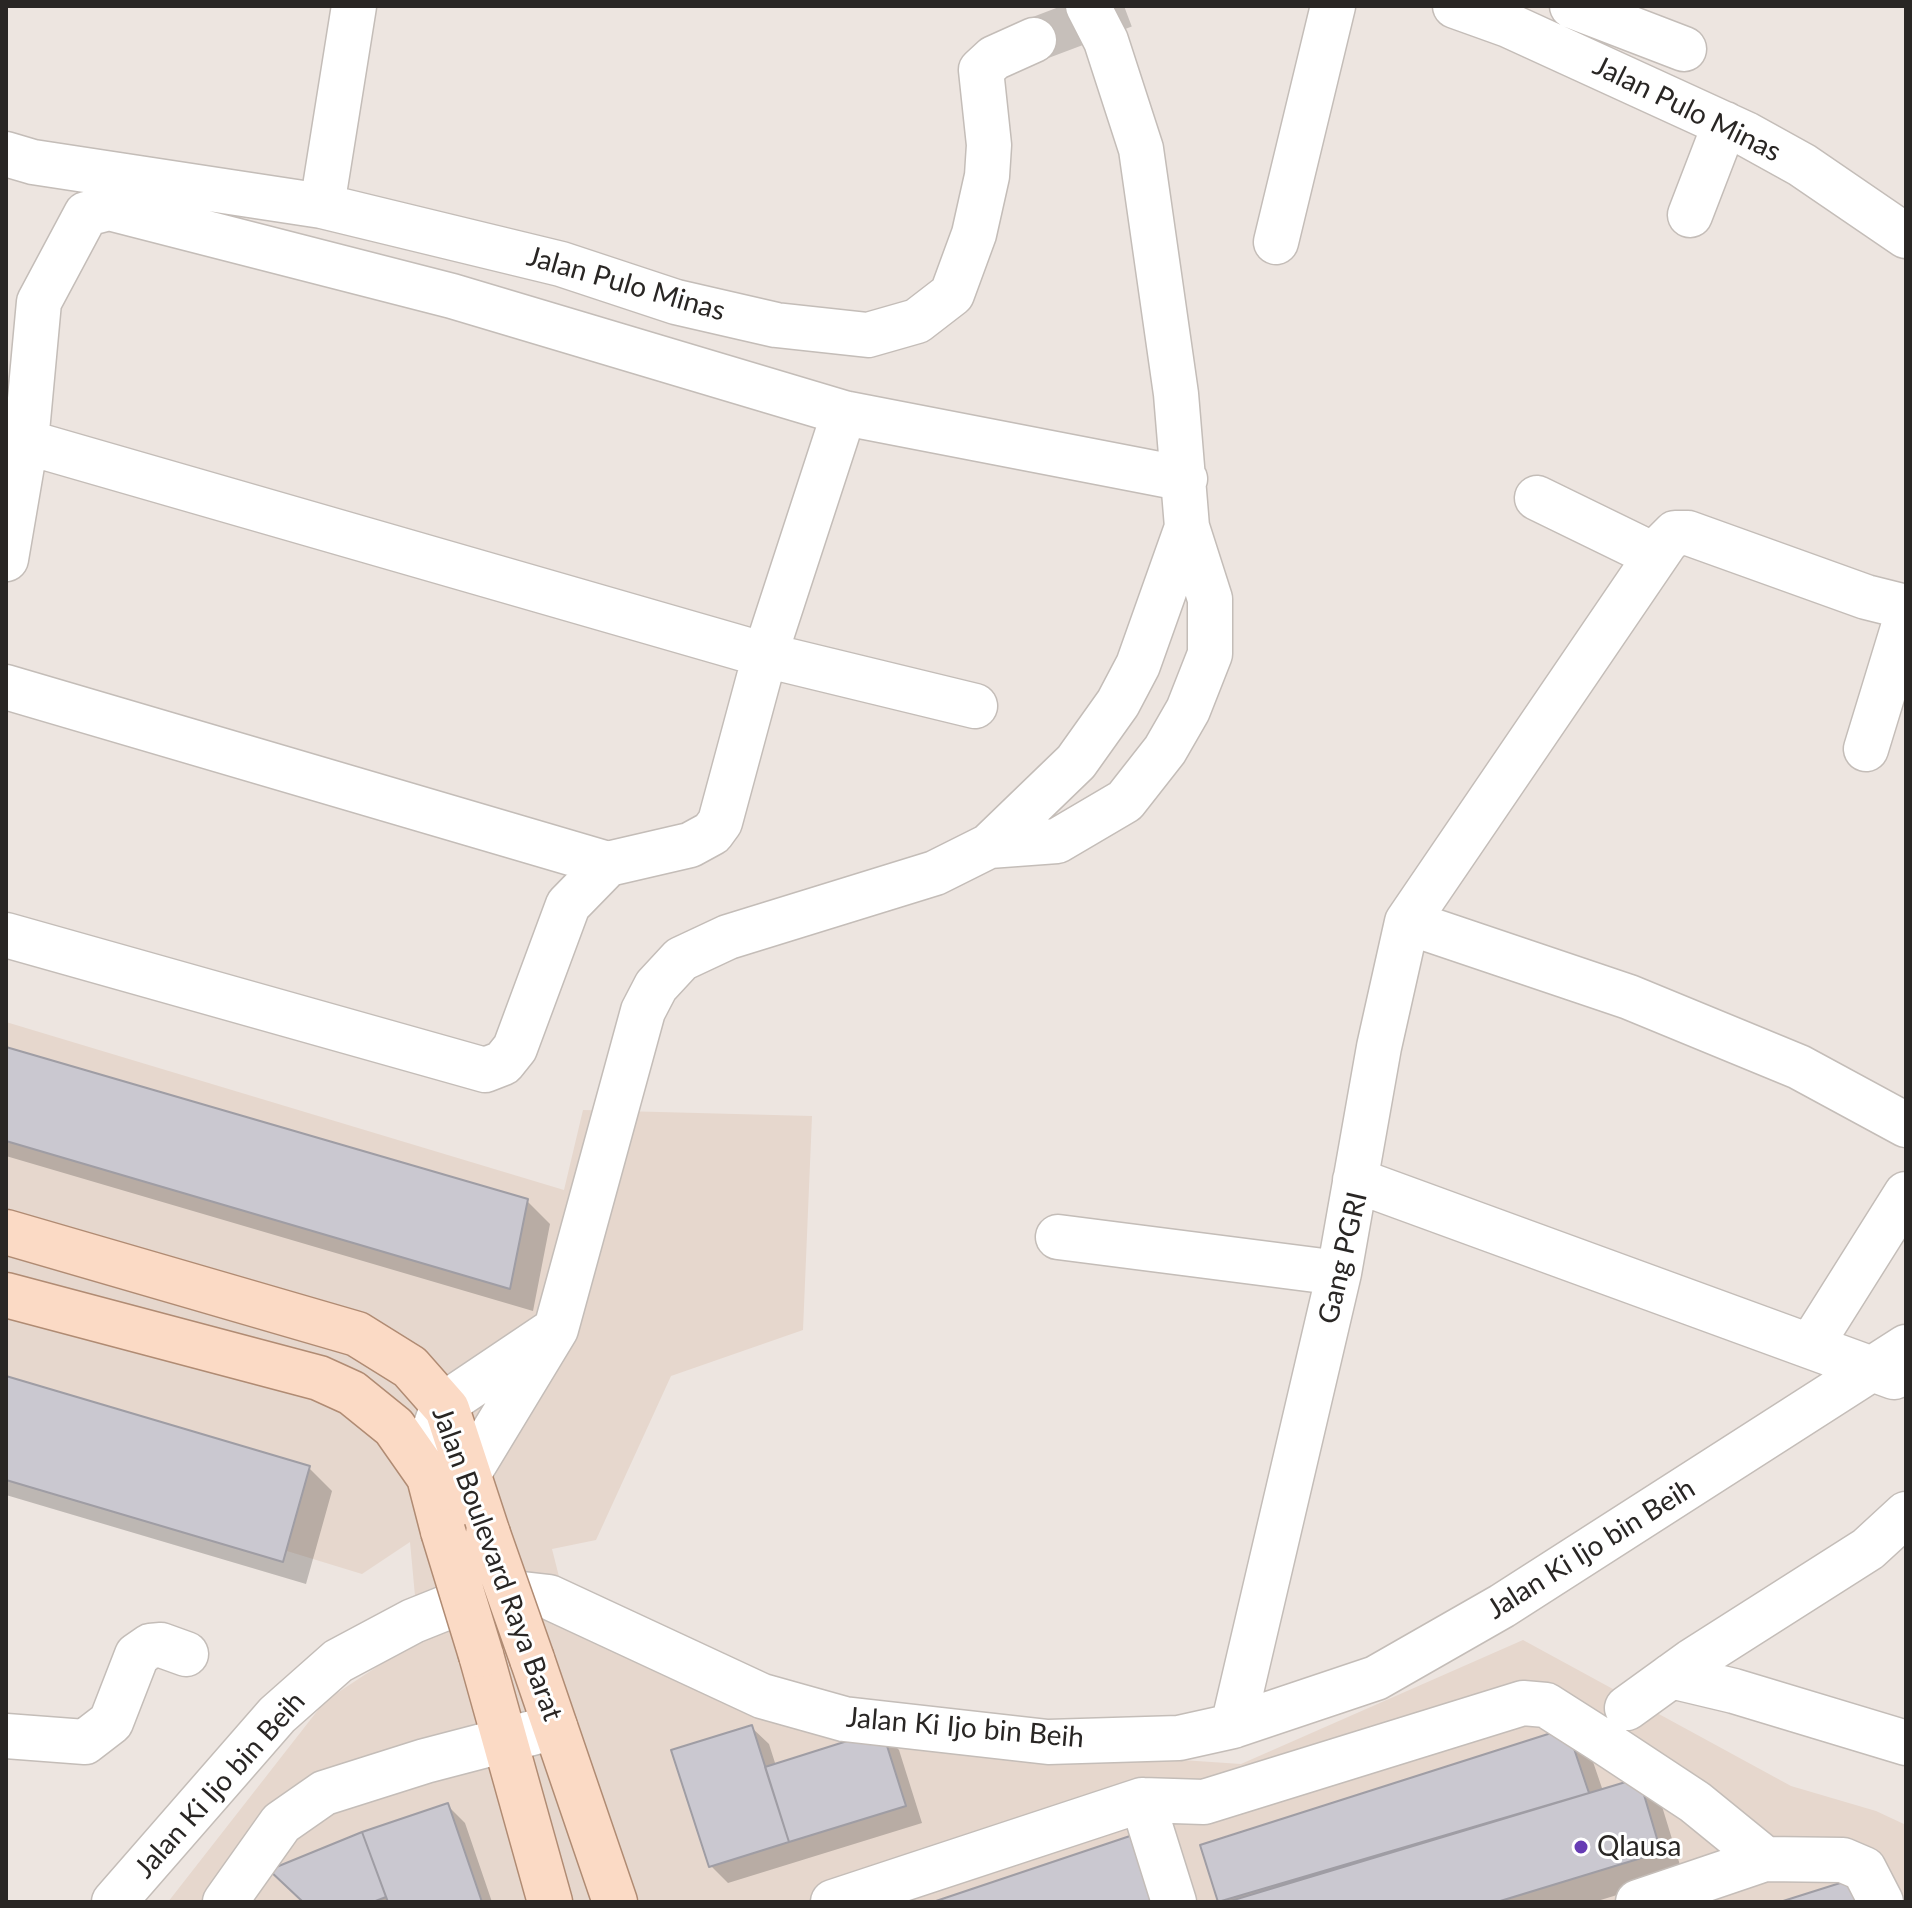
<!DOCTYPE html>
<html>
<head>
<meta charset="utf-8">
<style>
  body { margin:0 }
  #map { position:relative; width:1912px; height:1908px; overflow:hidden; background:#ede5e0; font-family:Lato,sans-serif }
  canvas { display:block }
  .frame { position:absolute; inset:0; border:8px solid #292624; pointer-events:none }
</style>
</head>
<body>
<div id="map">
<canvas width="1912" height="1908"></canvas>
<div class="frame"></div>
</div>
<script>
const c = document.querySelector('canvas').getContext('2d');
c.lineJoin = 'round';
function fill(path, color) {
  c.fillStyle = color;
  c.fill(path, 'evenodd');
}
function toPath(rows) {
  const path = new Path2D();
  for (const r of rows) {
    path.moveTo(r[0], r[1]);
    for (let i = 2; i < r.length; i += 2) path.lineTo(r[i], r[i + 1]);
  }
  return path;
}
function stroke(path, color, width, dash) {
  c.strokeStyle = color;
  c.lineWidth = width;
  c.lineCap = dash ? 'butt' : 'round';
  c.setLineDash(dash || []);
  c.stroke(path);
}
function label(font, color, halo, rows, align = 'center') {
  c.font = font + ' Lato,sans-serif';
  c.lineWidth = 6;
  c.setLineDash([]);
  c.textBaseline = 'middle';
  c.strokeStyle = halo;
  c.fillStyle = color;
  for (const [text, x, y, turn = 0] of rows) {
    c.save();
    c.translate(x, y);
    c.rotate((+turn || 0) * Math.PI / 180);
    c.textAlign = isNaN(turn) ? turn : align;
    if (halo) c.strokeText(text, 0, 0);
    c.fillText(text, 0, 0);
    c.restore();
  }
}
const built = toPath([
  [6,1022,564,1190,583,1110,812,1116,803,1330,671,1376,596,1540,552,1549,572,1628,1004,1748,1241,1764,1523,1640,1791,1786,1876,1811,1906,1825,1906,1902,168,1902,325,1701,419,1639,410,1542,362,1574,6,1465]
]);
const shadow = toPath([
  [6,1049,527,1201,550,1224,533,1311,6,1156],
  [6,1378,309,1468,332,1491,306,1584,6,1495],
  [751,1727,769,1744,776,1766,882,1732,899,1750,922,1823,728,1883,711,1866],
  [1567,1730,1590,1753,1603,1791,1638,1780,1661,1803,1683,1875,1594,1902,1220,1902,1202,1846],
  [447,1805,465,1823,492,1902,306,1902,362,1834]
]);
const building = toPath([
  [6,1047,528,1199,510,1289,6,1141,6,1047],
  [6,1376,310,1466,283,1562,6,1480,6,1376],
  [752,1725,789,1842,709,1867,671,1750,752,1725],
  [1567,1728,1589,1793,1218,1902,1200,1845,1567,1728],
  [882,1730,906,1806,789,1842,765,1767,882,1730],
  [1639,1778,1661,1852,1497,1902,1227,1902,1639,1778],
  [448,1803,482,1902,388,1902,362,1832,448,1803],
  [362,1832,386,1897,373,1902,303,1902,269,1870,362,1832],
  [1133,1835,1156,1902,933,1902,1133,1835],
  [1856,1878,1864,1902,1780,1902,1856,1878]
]);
const minorTunnel = toPath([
  [1034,40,1124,6]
]);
const minor = toPath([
  [1455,6,1508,25,1746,134,1802,165,1906,236],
  [1572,6,1684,49],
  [6,154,33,162,322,206,561,264,676,302,776,325,868,335,917,321,952,294,974,234,987,176,989,145,981,70,994,58,1034,40],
  [322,206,354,6],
  [1690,215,1725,124],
  [1276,242,1333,6],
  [26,442,765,655,975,706],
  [1537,498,1656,556],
  [6,559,26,442,39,302,86,214,109,208,452,296,844,413,1185,479],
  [6,687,608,864],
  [1866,749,1906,618],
  [989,846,1057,841,1125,801,1165,750,1188,710,1210,654,1210,599,1187,527,1176,394,1141,149,1106,41,1088,6],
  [1407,922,1629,997,1799,1067,1906,1125],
  [6,935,485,1070,503,1063,515,1048,568,905,608,864,690,845,712,833,720,822,765,655,844,413],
  [1355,1180,1894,1377],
  [1058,1237,1339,1273],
  [556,1329,443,1405,427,1451,429,1477,470,1471,556,1329,643,1011,656,986,681,959,728,937,935,873,989,846,1076,762,1118,703,1138,665,1187,527],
  [1811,1345,1906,1194],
  [1671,1676,1734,1691,1906,1743],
  [1627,1708,1692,1661,1868,1549,1906,1514],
  [1233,1726,1339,1273,1379,1047,1407,922,1665,543,1675,533,1688,533,1866,597,1906,607],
  [6,1736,85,1742,111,1722,137,1655,150,1646,161,1645,186,1654],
  [1142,1800,1174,1902],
  [114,1902,277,1715,338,1661,413,1621,468,1599,496,1591,549,1597,762,1696,844,1719,1048,1742,1179,1738,1233,1726,1376,1678,1502,1606,1906,1347],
  [225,1902,281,1823,324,1793,425,1761,555,1727],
  [833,1902,1142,1800,1204,1802,1523,1703,1546,1705,1601,1740,1695,1802,1765,1859],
  [1638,1902,1765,1859,1843,1860,1864,1869,1881,1902]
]);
const major = toPath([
  [6,1232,357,1334,410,1367,447,1409,488,1534],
  [6,1295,319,1378,352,1393,394,1427,429,1477,443,1531],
  [481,1655,550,1902],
  [532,1659,615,1902]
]);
const majorBridge = toPath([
  [443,1531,481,1655],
  [488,1534,532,1659]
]);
const markers = [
  [1581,1847,8,"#663cb4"]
];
const streetNames = [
  ["Jalan Pulo Minas",1687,109,26],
  ["Jalan Pulo Minas",626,284,16],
  ["Gang PGRI",1343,1258,-77],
  ["Jalan Ki Ijo bin Beih",1591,1549,-32],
  ["Jalan Boulevard Raya Barat",497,1564,70],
  ["Jalan Ki Ijo bin Beih",965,1728,5],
  ["Jalan Ki Ijo bin Beih",220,1785,-48]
];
const poiNames = [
  ["Qlausa",1597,1847]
];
fill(built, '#e6d7cd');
fill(shadow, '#0003');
fill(building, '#cac8d0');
stroke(building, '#9f9da4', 2);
stroke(minorTunnel, '#c6bfba', 44, [44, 22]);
stroke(minor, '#c4bdb8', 47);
stroke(major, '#b08b73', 47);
stroke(minor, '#fff', 44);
stroke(major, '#fbdac5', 44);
stroke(majorBridge, '#b08b73', 47, []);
stroke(majorBridge, '#fbdac5', 44);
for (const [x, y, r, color] of markers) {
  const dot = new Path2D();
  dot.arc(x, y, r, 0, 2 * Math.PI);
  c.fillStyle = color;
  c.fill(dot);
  stroke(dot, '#fff', 3);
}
label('28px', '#292624', '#fff', streetNames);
label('28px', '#292624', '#fff', poiNames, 'left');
</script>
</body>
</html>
